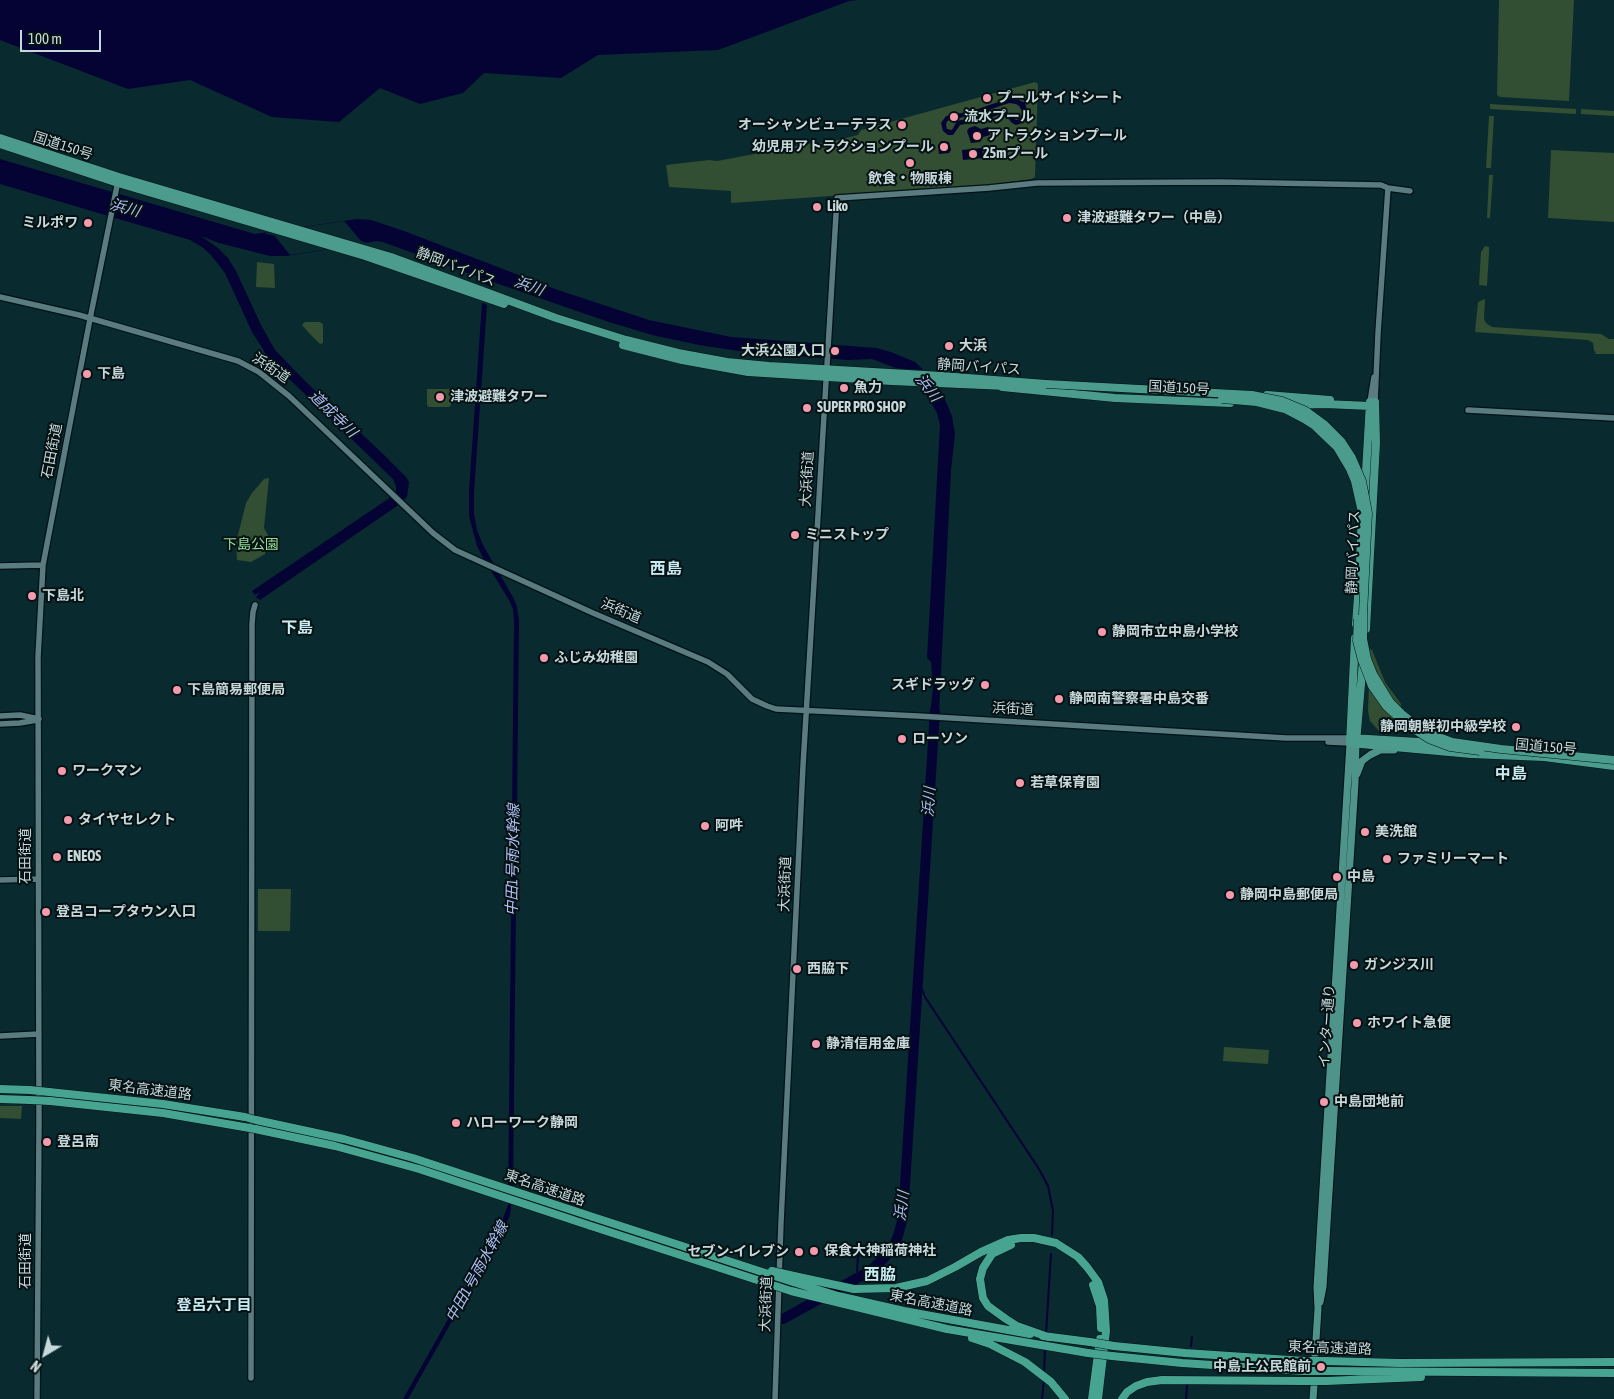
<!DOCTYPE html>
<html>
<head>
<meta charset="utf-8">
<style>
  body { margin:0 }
  #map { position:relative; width:1614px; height:1399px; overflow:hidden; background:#092a2f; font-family:"Asap Condensed",sans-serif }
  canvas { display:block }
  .north { position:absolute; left:20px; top:1329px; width:50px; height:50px; -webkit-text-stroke:4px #051113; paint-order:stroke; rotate:217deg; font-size:14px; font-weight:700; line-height:20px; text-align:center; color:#c6d8da }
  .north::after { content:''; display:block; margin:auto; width:18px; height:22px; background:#c6d8da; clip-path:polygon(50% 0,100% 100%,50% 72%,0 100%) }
  .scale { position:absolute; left:20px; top:30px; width:81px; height:22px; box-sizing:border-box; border:2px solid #c6d8da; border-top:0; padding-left:6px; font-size:15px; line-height:18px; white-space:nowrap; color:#c6d8da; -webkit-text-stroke:4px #051113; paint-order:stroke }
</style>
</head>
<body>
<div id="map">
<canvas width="1614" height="1399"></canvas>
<div class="north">N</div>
<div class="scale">100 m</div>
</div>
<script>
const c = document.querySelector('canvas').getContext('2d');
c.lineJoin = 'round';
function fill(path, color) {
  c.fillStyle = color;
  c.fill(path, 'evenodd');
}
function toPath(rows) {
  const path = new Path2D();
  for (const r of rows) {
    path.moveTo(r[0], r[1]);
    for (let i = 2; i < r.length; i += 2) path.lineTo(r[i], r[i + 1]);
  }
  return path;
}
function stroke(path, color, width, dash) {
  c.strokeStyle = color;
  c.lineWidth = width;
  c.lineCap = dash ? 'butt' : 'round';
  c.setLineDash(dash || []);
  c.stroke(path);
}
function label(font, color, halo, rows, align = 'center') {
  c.font = font + ' "Asap Condensed","Noto Sans JP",sans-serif';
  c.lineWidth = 4;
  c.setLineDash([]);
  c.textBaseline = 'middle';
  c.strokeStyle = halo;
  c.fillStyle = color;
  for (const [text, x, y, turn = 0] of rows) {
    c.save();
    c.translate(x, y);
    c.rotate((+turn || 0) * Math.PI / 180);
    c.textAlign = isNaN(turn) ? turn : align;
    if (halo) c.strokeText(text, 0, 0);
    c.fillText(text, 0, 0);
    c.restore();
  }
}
const green = toPath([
  [1499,0,1574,0,1569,101,1500,97,1497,95],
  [1035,82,1038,84,1035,177,1032,179,988,185,731,203,731,191,669,187,666,165,709,160,717,161,813,143,826,143,858,135,861,130],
  [1490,104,1576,109,1576,114,1490,109],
  [1581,109,1614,111,1614,116,1581,114],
  [1489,116,1494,116,1491,168,1486,168],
  [1551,150,1614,153,1614,222,1548,218],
  [1489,175,1493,175,1490,218,1487,218],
  [1485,246,1489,247,1489,253,1487,286,1479,285,1481,252],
  [257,262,274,264,275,288,256,287],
  [1485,299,1484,319,1486,323,1492,327,1601,334,1609,339,1614,339,1614,354,1596,354,1594,350,1593,343,1588,340,1475,332,1478,302],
  [305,322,320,322,323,324,323,343,320,344,309,333,302,325],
  [427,389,452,389,451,405,449,407,429,407,427,405],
  [269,478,264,528,268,535,265,554,251,562,237,560,236,543,246,503,252,493,264,479],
  [1370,649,1372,650,1385,682,1401,704,1399,734,1398,730,1386,729,1386,733,1379,731,1370,721,1368,711],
  [258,889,291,889,290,931,258,931],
  [1224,1047,1269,1050,1268,1064,1223,1061],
  [0,1106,22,1106,21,1119,0,1118]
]);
const water = toPath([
  [0,0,858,0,849,1,718,50,598,55,561,78,484,73,463,93,420,104,380,88,339,122,272,117,190,80,128,89,0,40],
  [1010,98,1019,100,1025,103,1029,116,1025,122,1016,125,1012,123,1007,117,998,115,982,121,960,125,953,135,948,135,943,131,941,123,946,116,972,111],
  [1009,103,1016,104,1019,106,1023,112,1022,118,1016,120,1006,111,996,110,982,116,957,121,952,130,947,129,946,125,947,121,967,116,971,116],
  [975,126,981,129,988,127,990,135,983,137,980,142,971,143,967,131,969,128],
  [941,141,949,142,951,150,949,153,939,154,938,145],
  [982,148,983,158,963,160,962,150],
  [0,159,255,234,357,219,371,220,404,231,555,289,649,320,731,337,876,348,891,352,915,362,933,379,943,395,952,416,955,434,951,470,939,713,937,724,929,723,933,688,931,662,927,658,940,425,937,413,922,387,896,368,872,359,848,360,745,352,699,345,652,335,609,322,490,281,489,286,484,284,484,279,383,242,377,241,287,256,270,256,219,243,201,236,218,248,228,258,236,271,261,325,275,350,305,381,380,451,406,477,409,482,407,497,397,506,260,600,256,597,260,592,255,595,252,591,388,499,396,492,396,486,393,479,283,373,266,354,252,332,225,273,211,255,202,247,190,240,0,184],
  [482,303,487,305,474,492,474,514,477,530,483,545,514,599,517,607,519,621,513,1186,510,1215,503,1231,408,1399,403,1399,499,1229,508,1205,514,621,513,609,509,600,485,561,477,546,469,516,469,491]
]);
const pier = toPath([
  [344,221,361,241,367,243,290,255,275,236,264,233],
  [891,368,927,370,943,389,919,388]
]);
const stream = toPath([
  [917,977,925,997,1039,1169,1048,1186,1053,1211,1052,1235],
  [857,1271,859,1246],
  [1046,1334,1051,1254],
  [1191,1346,1192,1337],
  [1044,1374,1045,1349],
  [1042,1399,1044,1379],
  [1186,1399,1187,1385]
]);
const river = toPath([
  [783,1319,870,1271,884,1258,893,1247,898,1236,903,1217,935,711]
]);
const tertiary = toPath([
  [0,297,79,315,238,361,259,372,289,396,433,533,455,550,593,613,708,662,727,674,752,699,767,706,776,709,918,716,1286,738,1350,738],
  [1370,402,1374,377],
  [1375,402,1378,333,1388,188],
  [1468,410,1614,418],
  [0,566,43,565],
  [0,716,20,715,39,719],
  [0,724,20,723,37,720],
  [1328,742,1350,743],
  [0,880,38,879],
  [0,1036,39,1034],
  [251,1378,252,624,253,612,255,605],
  [37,1399,39,1125,38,657,43,565,90,319,118,181],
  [775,1399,781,1222,803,766,837,198,989,188,1037,183,1220,182,1381,185,1388,188,1410,191]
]);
const primary = toPath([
  [1357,774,1362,761,1370,755,1380,750,1394,750],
  [1320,1302,1323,1287,1355,783,1356,743],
  [1315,1355,1318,1309,1317,1287,1350,743],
  [1313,1399,1314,1386]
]);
const trunk = toPath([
  [0,138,119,177,391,257,556,318,626,340,678,353,727,362,769,366,942,376,1046,384],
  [0,144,118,183,365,256,504,304],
  [623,345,682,360,748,372,892,381,1006,386],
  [1002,387,1115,398,1230,403],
  [1267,395,1330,400],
  [1291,405,1325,404,1370,406,1375,402],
  [1365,489,1370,402],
  [1356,624,1359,583],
  [1366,629,1376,443,1375,402],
  [1355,638,1350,743,1471,754,1544,757,1614,766],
  [1352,738,1435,743],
  [1356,743,1363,661]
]);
const motorway = toPath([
  [0,1089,30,1090],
  [49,1092,163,1104,245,1117],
  [0,1099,30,1100],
  [50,1101,163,1113,244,1127],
  [256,1120,344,1139,413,1158,593,1217],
  [255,1129,335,1146,419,1169,591,1226],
  [1011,1245,992,1254,983,1268,980,1279,983,1298,988,1306,1006,1319,1017,1326,1048,1337],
  [794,1276,854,1289,896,1288,927,1281,955,1267,981,1252,1008,1240,1021,1238,1034,1238,1056,1243,1078,1257,1087,1267,1098,1282,1104,1300,1106,1331,1098,1399],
  [793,1282,838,1296,904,1311,1030,1334],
  [1093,1285,1100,1306,1101,1328],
  [791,1291,947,1329,1088,1353],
  [1043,1336,1090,1342],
  [972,1338,990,1344,1025,1362,1051,1382,1065,1399],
  [1114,1346,1185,1353,1305,1361],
  [1112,1356,1182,1363,1304,1371],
  [1326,1361,1400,1363,1614,1362],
  [1326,1371,1614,1373],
  [1326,1381,1421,1377],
  [1092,1399,1100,1339],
  [1122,1399,1127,1392,1136,1386,1147,1382,1162,1380,1303,1381]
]);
const trunkBridge = toPath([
  [1046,384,1252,395,1282,401,1306,411,1325,425,1341,441,1352,458,1362,481,1368,513,1363,614,1363,639,1367,659,1373,674,1390,702,1402,714,1417,726,1431,734,1452,742,1501,749,1614,760],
  [1222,399,1257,402,1285,409,1304,419,1315,426,1337,447,1350,469,1355,481,1362,512,1359,588],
  [1358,619,1357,641,1362,660,1372,686,1386,706,1407,725,1429,739,1450,747,1480,751]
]);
const motorwayBridge = toPath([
  [30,1090,49,1092],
  [30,1100,50,1101],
  [245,1117,256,1120],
  [244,1127,255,1129],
  [593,1217,793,1282],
  [591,1226,791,1291],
  [772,1271,794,1276],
  [1090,1342,1114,1346],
  [1088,1353,1112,1356],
  [1305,1361,1326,1361],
  [1304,1371,1326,1371],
  [1303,1381,1326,1381]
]);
const markers = [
  [987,98,5,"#f39aac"],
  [954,117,5,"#f39aac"],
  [902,125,5,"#f39aac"],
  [977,136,5,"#f39aac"],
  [944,147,5,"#f39aac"],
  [973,154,5,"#f39aac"],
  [910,163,5,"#f39aac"],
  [817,207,5,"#f39aac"],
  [1067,218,5,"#f39aac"],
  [88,223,5,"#f39aac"],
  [949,346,5,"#f39aac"],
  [835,351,5,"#f39aac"],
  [87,374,5,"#f39aac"],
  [844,388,5,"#f39aac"],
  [440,397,5,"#f39aac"],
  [807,408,5,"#f39aac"],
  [795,535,5,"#f39aac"],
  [32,596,5,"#f39aac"],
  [1102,632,5,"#f39aac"],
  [544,658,5,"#f39aac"],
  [985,685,5,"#f39aac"],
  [177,690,5,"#f39aac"],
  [1059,699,5,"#f39aac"],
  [1516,727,5,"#f39aac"],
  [902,739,5,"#f39aac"],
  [62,771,5,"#f39aac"],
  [1020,783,5,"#f39aac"],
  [68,820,5,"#f39aac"],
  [705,826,5,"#f39aac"],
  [1365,832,5,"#f39aac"],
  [57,857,5,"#f39aac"],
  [1387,859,5,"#f39aac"],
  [1337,877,5,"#f39aac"],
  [1230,895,5,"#f39aac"],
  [46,912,5,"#f39aac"],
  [1354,965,5,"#f39aac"],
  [797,969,5,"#f39aac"],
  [1357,1023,5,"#f39aac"],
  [816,1044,5,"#f39aac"],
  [1324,1102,5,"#f39aac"],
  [456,1123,5,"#f39aac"],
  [47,1142,5,"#f39aac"],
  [814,1251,5,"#f39aac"],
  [799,1252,5,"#f39aac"],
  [1321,1367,5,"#f39aac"]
];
const poiNames = [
  ["プールサイドシート",997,98],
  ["流水プール",964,117],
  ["オーシャンビューテラス",892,125,"right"],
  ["アトラクションプール",987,136],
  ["幼児用アトラクションプール",934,147,"right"],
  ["25mプール",983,154],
  ["飲食・物販棟",910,179,"center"],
  ["Liko",827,207],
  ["津波避難タワー（中島）",1077,218],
  ["ミルポワ",78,223,"right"],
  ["大浜",959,346],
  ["大浜公園入口",825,351,"right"],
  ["下島",97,374],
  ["魚力",854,388],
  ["津波避難タワー",450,397],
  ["SUPER PRO SHOP",817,408],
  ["ミニストップ",805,535],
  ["下島北",42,596],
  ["静岡市立中島小学校",1112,632],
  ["ふじみ幼稚園",554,658],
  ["スギドラッグ",975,685,"right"],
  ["下島簡易郵便局",187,690],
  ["静岡南警察署中島交番",1069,699],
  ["静岡朝鮮初中級学校",1506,727,"right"],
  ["ローソン",912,739],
  ["ワークマン",72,771],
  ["若草保育園",1030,783],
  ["タイヤセレクト",78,820],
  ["阿吽",715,826],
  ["美洗館",1375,832],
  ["ENEOS",67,857],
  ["ファミリーマート",1397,859],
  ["中島",1347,877],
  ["静岡中島郵便局",1240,895],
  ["登呂コープタウン入口",56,912],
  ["ガンジス川",1364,965],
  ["西脇下",807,969],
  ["ホワイト急便",1367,1023],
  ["静清信用金庫",826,1044],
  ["中島団地前",1334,1102],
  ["ハローワーク静岡",466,1123],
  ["登呂南",57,1142],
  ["保食大神稲荷神社",824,1251],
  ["セブン-イレブン",789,1252,"right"],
  ["中島上公民館前",1311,1367,"right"]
];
const streetNames = [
  ["国道150号",63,146,18],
  ["静岡バイパス",456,267,21],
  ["静岡バイパス",979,367,4],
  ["浜街道",271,368,34],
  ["国道150号",1179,388,3],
  ["石田街道",52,451,-79],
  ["大浜街道",807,479,-87],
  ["静岡バイパス",1353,552,-88],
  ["浜街道",621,611,23],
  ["浜街道",1013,709,3],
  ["国道150号",1546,747,5],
  ["石田街道",26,856,-90],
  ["大浜街道",785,884,-88],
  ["インター通り",1327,1026,-86],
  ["東名高速道路",150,1090,7],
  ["東名高速道路",545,1188,19],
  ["石田街道",26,1261,-90],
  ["東名高速道路",931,1303,11],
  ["大浜街道",766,1304,-88],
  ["東名高速道路",1330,1348,2]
];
const parkNames = [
  ["下島公園",251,545]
];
const waterNames = [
  ["浜川",125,208,16],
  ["浜川",529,286,20],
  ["浜川",928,388,52],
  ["道成寺川",333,414,44],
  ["浜川",929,802,-86],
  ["中田1号雨水幹線",513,860,-89],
  ["浜川",902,1206,-83],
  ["中田1号雨水幹線",477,1272,-61]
];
const neighbourhoodNames = [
  ["登呂六丁目",214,1305]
];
const quarterNames = [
  ["西島",666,569],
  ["下島",297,628],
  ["中島",1511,774],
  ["西脇",880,1275]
];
fill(green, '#324e33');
fill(water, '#050334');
fill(pier, '#092a2f');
stroke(stream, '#050334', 2);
stroke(river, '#050334', 10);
stroke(tertiary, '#001215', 8);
stroke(primary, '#001215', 9);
stroke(trunk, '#001215', 9);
stroke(motorway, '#001215', 9);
stroke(tertiary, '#5a7b80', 5.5);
stroke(primary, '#4f948a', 7);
stroke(trunk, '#4b9c8d', 8);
stroke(motorway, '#47a490', 8);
stroke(trunkBridge, '#001215', 9, []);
stroke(motorwayBridge, '#001215', 9, []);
stroke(trunkBridge, '#4b9c8d', 8);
stroke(motorwayBridge, '#47a490', 8);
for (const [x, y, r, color] of markers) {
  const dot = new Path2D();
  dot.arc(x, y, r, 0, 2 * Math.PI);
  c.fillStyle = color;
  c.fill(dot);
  stroke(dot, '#051113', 2);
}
label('bold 14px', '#c6d8da', '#051113', poiNames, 'left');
label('14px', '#c6d8da', '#051113', streetNames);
label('14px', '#94dd96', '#051113', parkNames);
label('italic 15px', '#afbef1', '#051113', waterNames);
label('bold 15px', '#c7ebf1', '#051113', neighbourhoodNames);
label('bold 16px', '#c7ebf1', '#051113', quarterNames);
</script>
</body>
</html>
